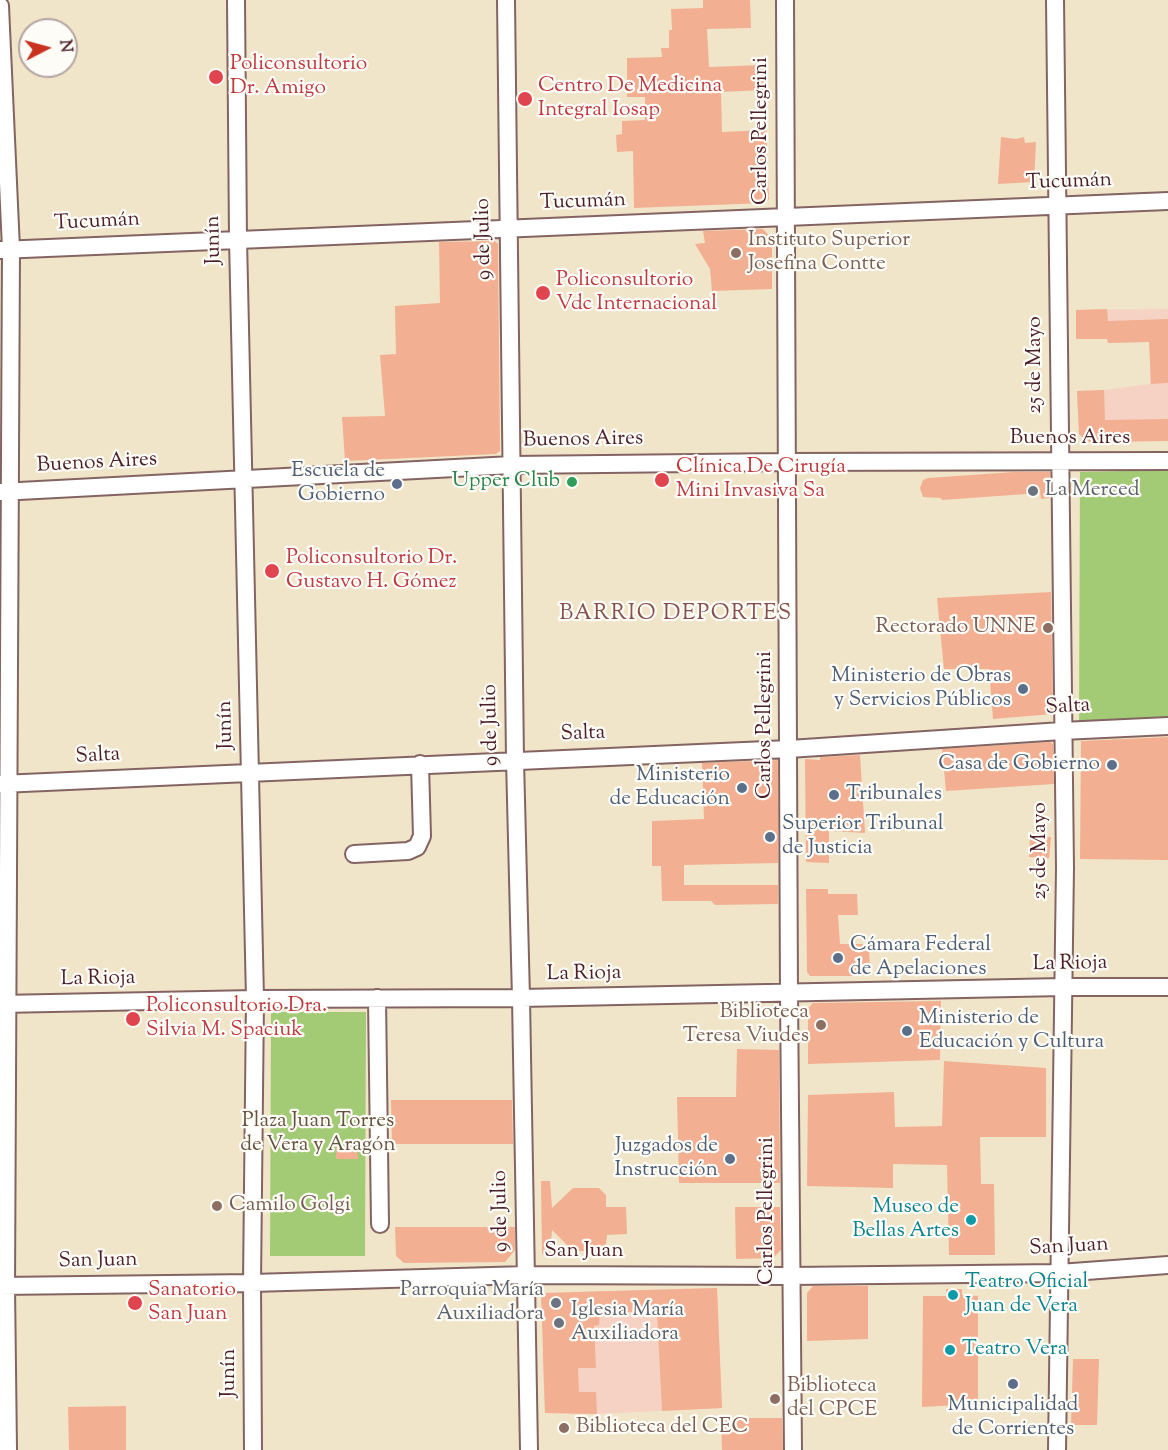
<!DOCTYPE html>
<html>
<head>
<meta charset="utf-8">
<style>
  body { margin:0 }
  #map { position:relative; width:1168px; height:1450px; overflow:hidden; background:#f0e5c9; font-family:"Sorts Mill Goudy",serif }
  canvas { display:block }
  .north { position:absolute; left:18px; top:18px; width:60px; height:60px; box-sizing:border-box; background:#fdfcf7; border:2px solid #b5a4a5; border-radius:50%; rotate:84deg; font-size:16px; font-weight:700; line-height:24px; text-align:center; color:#4a1f2b }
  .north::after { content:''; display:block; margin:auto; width:21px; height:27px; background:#c8321e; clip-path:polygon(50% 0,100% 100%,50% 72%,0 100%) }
</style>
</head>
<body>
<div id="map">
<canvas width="1168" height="1450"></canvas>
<div class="north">N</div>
</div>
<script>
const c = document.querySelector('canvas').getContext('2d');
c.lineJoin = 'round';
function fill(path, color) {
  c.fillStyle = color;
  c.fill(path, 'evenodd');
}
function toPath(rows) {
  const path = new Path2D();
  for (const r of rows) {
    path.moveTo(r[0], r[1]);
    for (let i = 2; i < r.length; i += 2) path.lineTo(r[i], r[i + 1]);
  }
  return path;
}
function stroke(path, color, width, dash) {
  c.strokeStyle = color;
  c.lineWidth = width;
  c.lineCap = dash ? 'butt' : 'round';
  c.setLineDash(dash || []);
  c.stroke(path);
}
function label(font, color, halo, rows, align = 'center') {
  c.font = font + ' "Sorts Mill Goudy",serif';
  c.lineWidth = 4.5;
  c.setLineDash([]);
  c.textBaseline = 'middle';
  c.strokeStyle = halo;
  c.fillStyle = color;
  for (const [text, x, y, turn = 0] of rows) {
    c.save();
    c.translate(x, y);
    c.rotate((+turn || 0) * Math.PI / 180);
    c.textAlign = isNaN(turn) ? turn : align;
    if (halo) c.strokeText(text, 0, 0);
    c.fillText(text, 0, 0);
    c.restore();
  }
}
const built = toPath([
  [1168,309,1168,441,1087,442,1079,434,1077,391,1104,390,1150,384,1150,342,1108,343,1107,339,1076,339,1076,310],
  [717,1288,722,1408,597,1414,545,1413,542,1353,578,1353,576,1292]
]);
const green = toPath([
  [1168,470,1168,722,1079,725,1080,472],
  [271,1012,366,1012,365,1256,270,1256]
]);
const building = toPath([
  [703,0,750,0,751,28,707,29,709,67,764,65,764,90,721,92,722,132,766,130,769,199,765,203,634,208,633,151,617,152,616,135,622,134,622,121,645,120,645,97,627,97,627,58,662,57,661,48,669,48,669,30,672,30,671,9,703,8],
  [1001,137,1016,139,1024,137,1025,143,1036,142,1034,182,998,184],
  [763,229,772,239,772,289,712,291,710,269,695,244,705,243,703,231],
  [495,241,498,244,500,451,496,454,345,461,342,417,385,416,380,355,396,354,395,306,440,303,439,242],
  [1107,309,1108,321,1168,319,1168,383,1151,384,1149,342,1108,343,1107,339,1076,339,1076,310],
  [1104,390,1105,420,1168,419,1168,441,1087,442,1079,434,1077,391],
  [1014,472,1050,472,1050,498,1041,499,1040,493,942,500,941,498,923,497,920,488,923,480,928,478],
  [1051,592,1053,714,993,719,989,669,944,669,937,598],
  [1168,737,1168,860,1080,859,1081,741],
  [1050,742,1053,744,1054,784,946,791,942,749],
  [860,755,865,833,829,831,829,863,806,862,805,759,820,760,820,757],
  [778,760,778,863,684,865,684,885,778,885,778,904,715,905,711,901,662,901,661,866,652,866,652,821,704,819,702,763],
  [1030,836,1051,837,1049,858,1029,857],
  [806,889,828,889,828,894,857,894,858,915,838,915,840,944,869,944,870,976,810,976,807,972],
  [941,1001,940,1060,808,1064,808,1008,813,1003],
  [737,1049,779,1050,780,1183,679,1183,677,1097,736,1097],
  [944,1061,1046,1068,1046,1137,980,1137,981,1184,994,1184,995,1255,949,1255,947,1165,893,1164,893,1188,807,1186,808,1095,894,1092,895,1127,942,1126],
  [391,1100,512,1100,513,1144,392,1144],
  [336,1146,357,1146,358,1159,336,1159],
  [541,1181,550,1181,552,1208,573,1188,599,1188,606,1195,606,1207,626,1207,627,1234,607,1235,606,1244,600,1251,573,1251,552,1230,550,1255,542,1254],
  [735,1207,780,1207,781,1250,773,1258,736,1259],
  [395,1227,515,1227,515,1250,505,1262,404,1263,396,1256],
  [813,1286,868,1286,868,1339,807,1341,807,1293],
  [717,1288,722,1408,662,1411,657,1311,600,1313,599,1325,594,1326,596,1368,578,1368,579,1392,596,1392,597,1414,545,1413,541,1293],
  [946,1289,962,1289,962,1295,978,1296,978,1404,922,1407,923,1296,946,1296],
  [1073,1359,1099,1359,1097,1425,1071,1425],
  [126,1406,126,1450,69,1450,68,1407],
  [721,1418,782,1418,783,1450,722,1450]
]);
const minor = toPath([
  [236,0,238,239,255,999,252,1283,253,1450],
  [506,0,515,760,521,998,529,1450],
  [785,0,789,994,793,1450],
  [1055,0,1065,867,1057,1450],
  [0,6,11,249,6,1286,8,1450],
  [0,250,1168,201],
  [0,492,512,465,787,462,1168,461],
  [1,784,789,749,1062,731,1168,726],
  [354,854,408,851,417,847,422,836,420,764],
  [377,998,380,1224],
  [0,1004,255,999,521,998,1063,987,1168,987],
  [0,1286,252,1283,526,1275,791,1276,1059,1273,1168,1265]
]);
const markers = [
  [216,77,8,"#e0444e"],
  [525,99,8,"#e0444e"],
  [736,253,6,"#8d6e63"],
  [543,293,8,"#e0444e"],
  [662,480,8,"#e0444e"],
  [572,482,6,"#2e9e5b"],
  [397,484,6,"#5c6f8a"],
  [1033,491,6,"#6b7280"],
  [272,571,8,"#e0444e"],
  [1048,628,6,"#8d6e63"],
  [1023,689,6,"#5c6f8a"],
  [1112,765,6,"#5c6f8a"],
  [742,788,6,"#5c6f8a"],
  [834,795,6,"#5c6f8a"],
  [770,837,6,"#5c6f8a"],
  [838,958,6,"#5c6f8a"],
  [133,1019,8,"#e0444e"],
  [821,1025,6,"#8d6e63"],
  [907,1031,6,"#5c6f8a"],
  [730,1159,6,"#5c6f8a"],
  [217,1206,6,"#8d6e63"],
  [971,1220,6,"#0f9aa8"],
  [953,1295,6,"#0f9aa8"],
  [135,1303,8,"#e0444e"],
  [556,1303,6,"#6b7280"],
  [559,1323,6,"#6b7280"],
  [950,1350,6,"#0f9aa8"],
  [1013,1384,6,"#5c6f8a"],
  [775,1399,6,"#8d6e63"],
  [564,1428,6,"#8d6e63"]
];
const healthNames = [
  ["Policonsultorio",230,65],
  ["Dr. Amigo",230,89],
  ["Centro De Medicina",538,87],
  ["Integral Iosap",538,111],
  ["Policonsultorio",556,281],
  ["Vdc Internacional",556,305],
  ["Clínica De Cirugía",676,468],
  ["Mini Invasiva Sa",676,492],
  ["Policonsultorio Dr.",286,559],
  ["Gustavo H. Gómez",286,583],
  ["Policonsultorio Dra.",146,1007],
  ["Silvia M. Spaciuk",146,1031],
  ["Sanatorio",148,1291],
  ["San Juan",148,1315]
];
const streetNames = [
  ["Carlos Pellegrini",762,131,-90],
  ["Tucumán",1069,183,-2],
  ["Tucumán",583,203,-2],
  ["Tucumán",97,223,-3],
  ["9 de Julio",485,239,-91],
  ["Junín",215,240,-91],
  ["25 de Mayo",1036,365,-90],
  ["Buenos Aires",1070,439],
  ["Buenos Aires",583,441,-1],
  ["Buenos Aires",97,464,-3],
  ["Salta",1068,708,-3],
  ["Junín",227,725,-91],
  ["9 de Julio",492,725,-91],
  ["Carlos Pellegrini",766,725,-90],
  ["Salta",583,735,-2],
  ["Salta",98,757,-3],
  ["25 de Mayo",1041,851,-90],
  ["La Rioja",1070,965,-1],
  ["La Rioja",584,975,-1],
  ["La Rioja",98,980,-1],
  ["9 de Julio",502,1211,-91],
  ["Carlos Pellegrini",768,1211,-90],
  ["San Juan",1069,1248,-3],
  ["San Juan",584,1252],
  ["San Juan",98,1262,-1],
  ["Junín",230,1373,-90]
];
const educationNames = [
  ["Instituto Superior",748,241],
  ["Josefina Contte",748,265],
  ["Rectorado UNNE",1036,628,"right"],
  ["Biblioteca",809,1013,"right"],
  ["Teresa Viudes",809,1037,"right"],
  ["Camilo Golgi",229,1206],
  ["Biblioteca",787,1387],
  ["del CPCE",787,1411],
  ["Biblioteca del CEC",576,1428]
];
const serviceNames = [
  ["Escuela de",385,472],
  ["Gobierno",385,496],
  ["Ministerio de Obras",1011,677],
  ["y Servicios Públicos",1011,701],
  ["Casa de Gobierno",1100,765],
  ["Ministerio",730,776],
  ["de Educación",730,800],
  ["Tribunales",846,795,"left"],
  ["Superior Tribunal",782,825,"left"],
  ["de Justicia",782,849,"left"],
  ["Cámara Federal",850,946,"left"],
  ["de Apelaciones",850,970,"left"],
  ["Ministerio de",919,1019,"left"],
  ["Educación y Cultura",919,1043,"left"],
  ["Juzgados de",718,1147],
  ["Instrucción",718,1171],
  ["Municipalidad",1013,1406,"center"],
  ["de Corrientes",1013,1430,"center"]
];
const leisureNames = [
  ["Upper Club",560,482]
];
const worshipNames = [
  ["La Merced",1045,491],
  ["Parroquia María",544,1291,"right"],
  ["Auxiliadora",544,1315,"right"],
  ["Iglesia María",571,1311],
  ["Auxiliadora",571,1335]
];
const parkNames = [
  ["Plaza Juan Torres",318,1122],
  ["de Vera y Aragón",318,1146]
];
const cultureNames = [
  ["Museo de",959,1208,"right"],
  ["Bellas Artes",959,1232,"right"],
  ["Teatro Oficial",965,1283],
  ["Juan de Vera",965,1307],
  ["Teatro Vera",962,1350]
];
const neighbourhoodNames = [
  ["BARRIO DEPORTES",676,615]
];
fill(built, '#f6d2c4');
fill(green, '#a3cb76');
fill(building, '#f3af91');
stroke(minor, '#846462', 20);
stroke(minor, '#fff', 16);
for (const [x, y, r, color] of markers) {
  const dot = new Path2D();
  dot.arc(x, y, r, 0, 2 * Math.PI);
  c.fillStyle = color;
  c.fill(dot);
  stroke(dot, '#fdfcf7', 2);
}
label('21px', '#be3a42', '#fdfcf7', healthNames, 'left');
label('21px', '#4a1f2b', '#fdfcf7', streetNames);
label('21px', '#785e54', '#fdfcf7', educationNames, 'left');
label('21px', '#4e5e75', '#fdfcf7', serviceNames, 'right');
label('21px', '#27864d', '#fdfcf7', leisureNames, 'right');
label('21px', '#5b616d', '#fdfcf7', worshipNames, 'left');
label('21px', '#655342', '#fdfcf7', parkNames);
label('21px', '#0d838f', '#fdfcf7', cultureNames, 'left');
c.letterSpacing = '1.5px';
label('22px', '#85514f', '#fdfcf7', neighbourhoodNames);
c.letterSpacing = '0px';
</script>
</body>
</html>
